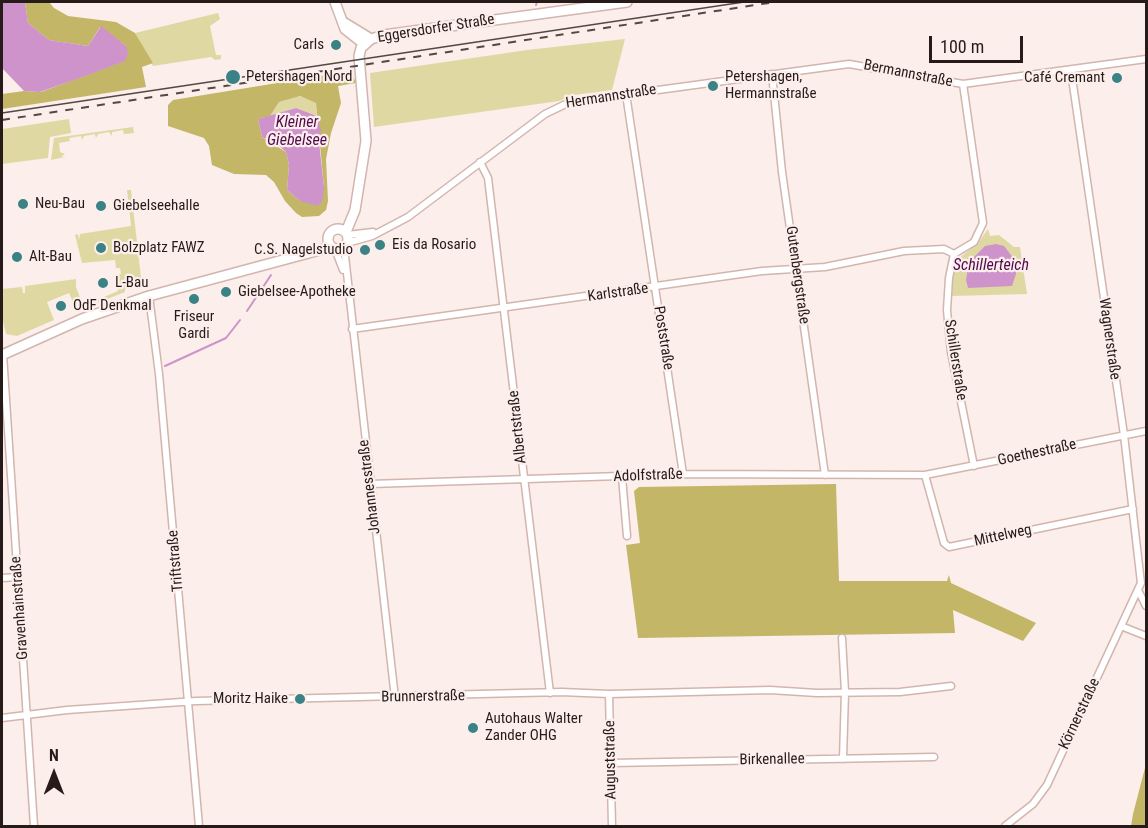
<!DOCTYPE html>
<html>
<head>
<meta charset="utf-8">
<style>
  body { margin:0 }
  #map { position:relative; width:1148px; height:828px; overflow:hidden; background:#fbeeeb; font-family:"Roboto Condensed",sans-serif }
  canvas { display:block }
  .frame { position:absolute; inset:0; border:3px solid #261b18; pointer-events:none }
  .north { position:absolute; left:24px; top:744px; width:60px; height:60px; -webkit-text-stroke:4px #fbeeeb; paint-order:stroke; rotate:0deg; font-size:16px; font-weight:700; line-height:24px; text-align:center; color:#261b18 }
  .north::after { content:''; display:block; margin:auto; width:21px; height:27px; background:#261b18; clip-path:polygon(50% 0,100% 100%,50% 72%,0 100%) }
  .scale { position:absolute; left:929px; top:36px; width:94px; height:27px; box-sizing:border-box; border:3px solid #261b18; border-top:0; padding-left:8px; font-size:18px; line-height:21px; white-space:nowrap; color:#261b18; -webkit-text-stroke:4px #fbeeeb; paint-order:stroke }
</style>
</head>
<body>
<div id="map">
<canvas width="1148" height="828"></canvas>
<div class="frame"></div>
<div class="north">N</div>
<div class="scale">100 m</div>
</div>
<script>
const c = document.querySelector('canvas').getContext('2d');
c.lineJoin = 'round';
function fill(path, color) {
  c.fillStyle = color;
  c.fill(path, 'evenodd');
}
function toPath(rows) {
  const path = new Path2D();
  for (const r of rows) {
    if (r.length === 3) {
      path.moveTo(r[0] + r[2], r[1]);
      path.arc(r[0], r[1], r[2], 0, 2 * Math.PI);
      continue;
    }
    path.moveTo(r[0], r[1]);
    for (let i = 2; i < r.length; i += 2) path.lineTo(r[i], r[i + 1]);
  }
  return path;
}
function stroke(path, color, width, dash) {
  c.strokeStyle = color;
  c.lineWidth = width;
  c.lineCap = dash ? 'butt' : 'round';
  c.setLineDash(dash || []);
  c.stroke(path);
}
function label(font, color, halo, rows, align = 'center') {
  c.font = font + ' "Roboto Condensed",sans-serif';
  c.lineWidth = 4.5;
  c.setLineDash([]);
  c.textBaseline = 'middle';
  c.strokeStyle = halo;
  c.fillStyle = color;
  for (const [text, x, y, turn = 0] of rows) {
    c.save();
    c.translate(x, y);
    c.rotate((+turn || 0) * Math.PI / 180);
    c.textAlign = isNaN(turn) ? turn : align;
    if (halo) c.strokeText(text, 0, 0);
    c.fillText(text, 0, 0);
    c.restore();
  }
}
const green = toPath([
  [218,13,220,19,210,26,216,55,221,55,221,59,215,60,211,57,153,66,135,33],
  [625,39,612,90,574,95,559,101,374,127,370,73,527,50],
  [299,96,316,102,317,116,296,108,270,116,279,102],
  [69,119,71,133,50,137,48,158,2,164,2,129],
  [133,127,134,133,124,134,123,130,112,132,112,136,109,132,98,134,96,138,95,134,84,136,82,140,81,136,69,138,70,141,59,143,60,152,65,154,61,157,65,157,51,160,54,138],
  [127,190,131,190,142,286,125,289,125,292,77,311,69,293,47,302,54,320,17,336,6,334,2,317,2,289,22,287,23,293,25,293,25,286,76,279,76,287,83,306,118,291,116,275,121,274,120,268,116,268,115,260,82,263,75,235,78,234,79,240,80,234,131,226],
  [988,229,990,236,999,235,1014,247,1020,247,1027,294,952,296,952,278,958,259,978,243]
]);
const forest = toPath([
  [25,2,49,2,54,8,68,16,116,22,135,33,153,63,142,67,146,87,2,109,2,94,24,91,41,92,124,61,126,46,100,27,88,46,49,40,28,23],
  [351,71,356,83,338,86,341,103,331,133,326,159,328,201,326,210,319,216,302,217,296,213,285,201,274,182,266,175,234,174,212,165,209,146,204,138,168,126,168,105,173,100],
  [300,96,316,103,324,187,300,201,287,190,289,165,286,152,262,137,258,119,270,116,279,102],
  [836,484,839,581,947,581,949,575,951,583,1036,623,1023,641,953,610,955,633,638,638,626,545,640,543,634,491,639,487],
  [1146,764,1146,826,1131,826,1133,814]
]);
const water = toPath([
  [3,2,25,2,28,23,49,40,88,46,101,26,126,46,128,53,125,61,85,76,40,92,24,91,2,68],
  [296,108,317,116,321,130,319,142,324,187,322,202,317,206,300,201,287,190,289,165,286,152,277,144,262,137,258,119],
  [996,244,1004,246,1014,259,1016,274,1012,286,968,288,966,280,969,262,985,246]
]);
const stream = toPath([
  [536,5,537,2],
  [247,311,271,275],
  [165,366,226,338,240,320]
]);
const street = toPath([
  [772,74,782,172,825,475],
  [963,84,983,223,974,242,954,254,949,278,947,310,951,352,974,466],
  [626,94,683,474],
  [480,162,488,178,550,693],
  [347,235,373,232],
  [347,243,372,236,408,217,545,114,570,102,849,64,963,84,1146,59],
  [344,247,395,698],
  [335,249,343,270],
  [149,296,159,374,199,826],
  [352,329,762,271,825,267,904,251,944,249,954,254],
  [3,354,34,826],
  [925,475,944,543,949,547,1133,509],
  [622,477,627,536],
  [370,484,683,474,925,475,1146,431],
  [2,578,18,577],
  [1138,590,1146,606],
  [1121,626,1146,636],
  [842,638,845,692,843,759],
  [609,694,612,826],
  [2,718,67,710,196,701,561,692,609,694,770,690,817,693,900,692,951,686],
  [611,763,934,757],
  [1005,826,1033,804,1047,785,1141,583,1124,435,1071,71]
]);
const secondary = toPath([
  [335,2,345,29,364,44],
  [343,22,371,39],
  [338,239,10],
  [346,232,355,210,366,141,359,56,361,48,371,39,384,35,627,2],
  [2,355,82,319,149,296,331,247]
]);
const tram = toPath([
  [2,113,744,2]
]);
const rail = toPath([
  [2,120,775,2]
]);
const markers = [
  [336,45,6,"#3a8285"],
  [233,77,8,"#3a8285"],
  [1117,78,6,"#3a8285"],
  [713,86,6,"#3a8285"],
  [23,204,6,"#3a8285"],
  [101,206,6,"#3a8285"],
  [380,245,6,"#3a8285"],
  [101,248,6,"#3a8285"],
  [365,250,6,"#3a8285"],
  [17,257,6,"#3a8285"],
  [103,283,6,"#3a8285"],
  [226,292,6,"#3a8285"],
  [194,299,6,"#3a8285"],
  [61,306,6,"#3a8285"],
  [300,699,6,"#3a8285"],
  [473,728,6,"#3a8285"]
];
const streetNames = [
  ["Eggersdorfer Straße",436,29,-9],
  ["Bermannstraße",908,74,11],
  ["Hermannstraße",611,97,-9],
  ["Gutenbergstraße",797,275,82],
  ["Karlstraße",618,293,-8],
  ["Poststraße",663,338,81],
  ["Wagnerstraße",1109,339,82],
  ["Schillerstraße",955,360,81],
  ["Albertstraße",518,427,-96],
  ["Goethestraße",1037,453,-12],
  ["Adolfstraße",648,476,-2],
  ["Johannesstraße",370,487,-97],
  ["Mittelweg",1003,536,-12],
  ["Triftstraße",176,561,-95],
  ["Gravenhainstraße",20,608,-94],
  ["Brunnerstraße",423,697,-1],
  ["Körnerstraße",1080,714,-65],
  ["Auguststraße",611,760,-91],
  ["Birkenallee",772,760,-1]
];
const poiNames = [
  ["Carls",324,45,"right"],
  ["Petershagen Nord",246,77],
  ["Petershagen,",725,77],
  ["Hermannstraße",725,94],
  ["Café Cremant",1105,78,"right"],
  ["Neu-Bau",35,204],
  ["Giebelseehalle",113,206],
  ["Eis da Rosario",392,245],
  ["Bolzplatz FAWZ",113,248],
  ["C.S. Nagelstudio",353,250,"right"],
  ["Alt-Bau",29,257],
  ["L-Bau",115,283],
  ["Giebelsee-Apotheke",238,292],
  ["OdF Denkmal",73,306],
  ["Friseur",194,317,"center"],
  ["Gardi",194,334,"center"],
  ["Moritz Haike",288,699,"right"],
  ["Autohaus Walter",485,719],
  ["Zander OHG",485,736]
];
const waterNames = [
  ["Kleiner",297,123],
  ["Giebelsee",297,141],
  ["Schillerteich",991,266]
];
fill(green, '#e0d8a3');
fill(forest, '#c3b667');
fill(water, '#cd93ca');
stroke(stream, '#cd93ca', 2);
stroke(street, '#d3b5ae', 9);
stroke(secondary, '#d3b5ae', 12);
stroke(street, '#fff', 6);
stroke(secondary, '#fff', 9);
stroke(tram, '#544845', 1.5);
stroke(rail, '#544845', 2, [8, 8]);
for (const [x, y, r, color] of markers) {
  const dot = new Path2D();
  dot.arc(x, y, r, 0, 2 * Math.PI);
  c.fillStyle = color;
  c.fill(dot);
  stroke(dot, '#fbeeeb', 2);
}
label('15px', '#261b18', '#fbeeeb', streetNames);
label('15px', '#261b18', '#fbeeeb', poiNames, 'left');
label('italic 16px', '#510a51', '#fbeeeb', waterNames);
</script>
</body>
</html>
